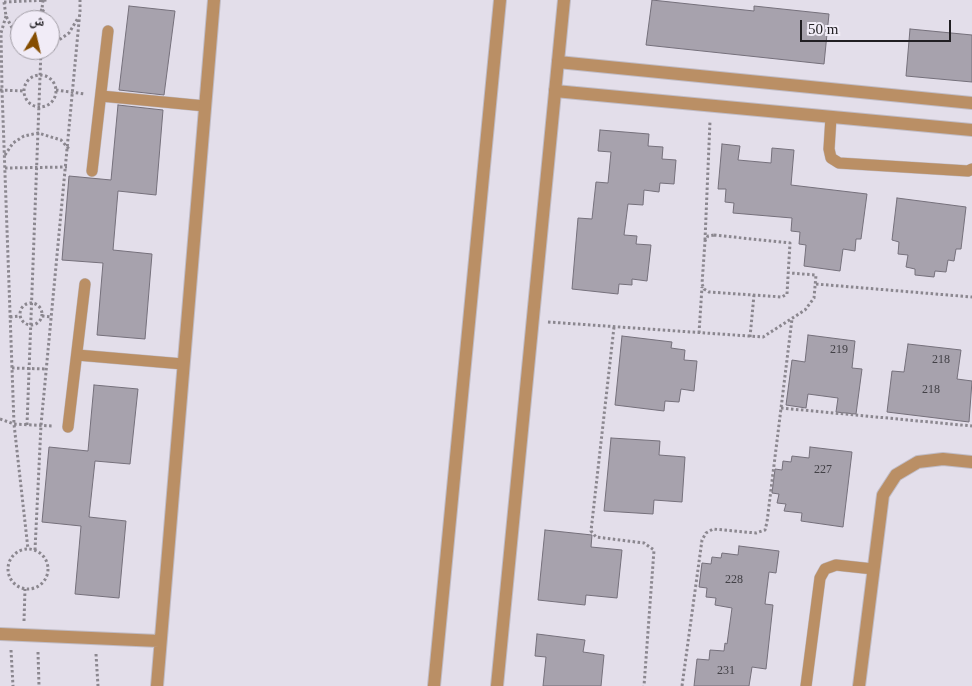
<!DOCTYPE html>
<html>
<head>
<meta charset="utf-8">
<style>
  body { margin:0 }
  #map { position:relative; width:972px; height:686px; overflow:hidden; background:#e3deea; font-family:"Times New Roman","Noto Naskh Arabic",serif }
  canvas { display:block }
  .north { position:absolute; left:10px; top:10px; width:50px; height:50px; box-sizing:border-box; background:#f1ecf7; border:1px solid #9e9aa2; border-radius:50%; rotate:9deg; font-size:14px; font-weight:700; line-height:20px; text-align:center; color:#211f23 }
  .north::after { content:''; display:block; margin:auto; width:18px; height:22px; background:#854d00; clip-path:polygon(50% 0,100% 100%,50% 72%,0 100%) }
  .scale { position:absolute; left:800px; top:20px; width:151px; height:22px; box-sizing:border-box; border:2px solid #211f23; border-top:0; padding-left:6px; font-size:15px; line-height:18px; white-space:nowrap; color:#211f23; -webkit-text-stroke:4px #f1ecf7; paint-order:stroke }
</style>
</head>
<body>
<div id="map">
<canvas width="972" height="686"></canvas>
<div class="north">ش</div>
<div class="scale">50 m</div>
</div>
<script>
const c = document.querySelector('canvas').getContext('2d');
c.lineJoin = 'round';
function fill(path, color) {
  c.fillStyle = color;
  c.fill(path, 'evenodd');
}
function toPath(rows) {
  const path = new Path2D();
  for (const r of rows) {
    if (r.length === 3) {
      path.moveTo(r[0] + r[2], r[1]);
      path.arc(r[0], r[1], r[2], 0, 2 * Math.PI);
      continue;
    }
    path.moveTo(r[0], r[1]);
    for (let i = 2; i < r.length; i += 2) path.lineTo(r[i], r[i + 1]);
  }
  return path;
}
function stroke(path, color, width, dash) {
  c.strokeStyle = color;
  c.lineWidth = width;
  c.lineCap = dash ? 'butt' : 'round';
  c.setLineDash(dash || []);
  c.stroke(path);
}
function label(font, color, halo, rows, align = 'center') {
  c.font = font + ' "Times New Roman",serif';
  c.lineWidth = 4.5;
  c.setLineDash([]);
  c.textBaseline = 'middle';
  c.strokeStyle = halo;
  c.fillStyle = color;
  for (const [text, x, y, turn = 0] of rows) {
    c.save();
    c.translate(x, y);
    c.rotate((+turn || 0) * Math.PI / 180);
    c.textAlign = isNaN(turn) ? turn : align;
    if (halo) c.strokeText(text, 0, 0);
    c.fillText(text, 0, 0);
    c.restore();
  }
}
const building = toPath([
  [652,0,754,11,754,6,829,14,824,64,646,45,652,0],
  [129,6,175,11,164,95,119,90,129,6],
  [910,29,972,35,972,82,906,76,910,29],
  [118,105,163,110,156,195,118,191,113,250,152,254,145,339,97,335,103,263,62,260,69,176,111,180,118,105],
  [600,130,649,134,648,146,663,147,662,159,676,160,674,184,660,183,659,192,644,190,643,205,628,204,624,235,637,236,636,244,651,245,647,281,632,279,632,285,619,284,618,294,572,289,578,218,592,219,596,182,608,183,611,152,598,151,600,130],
  [722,144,740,146,738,160,771,163,772,148,794,150,791,185,867,194,861,239,856,239,855,251,843,249,840,271,804,266,806,245,799,244,800,232,791,231,792,218,733,213,734,203,725,202,726,189,718,189,722,144],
  [897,198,966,207,961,249,956,249,954,261,948,260,946,272,935,271,934,277,915,275,915,269,906,267,908,255,898,254,899,242,892,240,897,198],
  [808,335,855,341,852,368,862,369,856,414,836,412,838,398,808,394,806,408,786,405,792,360,805,362,808,335],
  [622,336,672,342,671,348,685,350,684,360,697,361,694,391,681,389,679,402,665,401,664,411,615,405,622,336],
  [908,344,961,350,957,379,972,381,969,422,887,412,892,371,904,372,908,344],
  [94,385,138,389,130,464,95,461,89,517,126,521,119,598,75,594,81,526,42,522,49,447,88,451,94,385],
  [611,438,660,441,659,455,685,457,682,502,654,500,653,514,604,511,611,438],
  [810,447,852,452,843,527,801,521,802,513,784,511,786,504,777,503,779,494,772,493,775,469,782,470,783,461,791,462,792,456,809,458,810,447],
  [545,530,592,535,591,547,622,550,617,598,586,595,585,605,538,600,545,530],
  [739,546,779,551,776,573,769,572,765,604,773,605,766,669,752,667,749,686,694,686,697,659,709,660,710,650,724,651,725,643,727,644,732,608,715,605,716,598,706,597,707,588,699,587,702,563,711,564,712,557,721,558,722,553,738,555,739,546],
  [537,634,585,640,583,652,604,655,601,686,543,686,546,657,535,656,537,634]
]);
const path = toPath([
  [43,0,42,9,49,20],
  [4,2,48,0],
  [4,2,6,16,13,30,20,36],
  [80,12,80,0],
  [6,16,1,33,2,90,14,424,28,549],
  [36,20,42,9],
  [50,23,59,40],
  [50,42,59,40,69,33,78,18],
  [40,91,16],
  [0,90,24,91],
  [56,90,85,94],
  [5,155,13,143,24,136,38,133,61,140,69,149],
  [5,168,67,167],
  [714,235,790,243,787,294,782,297,709,292,704,289,702,284,705,241,708,236,714,235],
  [705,240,710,121],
  [816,284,972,297],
  [31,314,11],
  [42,316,52,317],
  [10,317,20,316],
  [548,322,763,337,805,310,814,298,816,275,790,273],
  [614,327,591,531,596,537,644,543,654,550,644,686],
  [699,333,702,287],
  [750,337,754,295],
  [12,368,47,369],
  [781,408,972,426],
  [0,419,14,424,53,426],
  [27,425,41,50],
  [28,569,20],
  [35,550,41,425,80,11],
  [24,621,25,589],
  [11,650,13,686],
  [38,652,39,686],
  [96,654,98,686],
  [682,686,702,540,706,533,713,529,756,533,765,530,767,522,792,319]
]);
const service = toPath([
  [101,96,205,106],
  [831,117,829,149,831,158,839,163,968,171,972,169],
  [92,171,108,31],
  [77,355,183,364],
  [68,427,85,284],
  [806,686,820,578,825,569,836,565,873,569]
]);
const minor = toPath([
  [558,62,972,103],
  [555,91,972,130],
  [0,634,159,641],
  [157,686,214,0],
  [859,686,883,495,896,475,918,462,943,459,972,462]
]);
const tertiary = toPath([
  [434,686,500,0],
  [497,686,564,0]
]);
const numberNames = [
  ["219",839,350],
  ["218",941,360],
  ["218",931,390],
  ["227",823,470],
  ["228",734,580],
  ["231",726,671]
];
fill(building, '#a7a2ad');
stroke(building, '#75707b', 1);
stroke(service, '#c0bcc6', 12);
stroke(minor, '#c0bcc6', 14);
stroke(tertiary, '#c0bcc6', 14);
stroke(path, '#8b878f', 3, [2.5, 2.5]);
stroke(service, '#ba8f65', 11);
stroke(minor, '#ba8f65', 12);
stroke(tertiary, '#ba8f65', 12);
label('12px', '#424046', null, numberNames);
</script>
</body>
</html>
